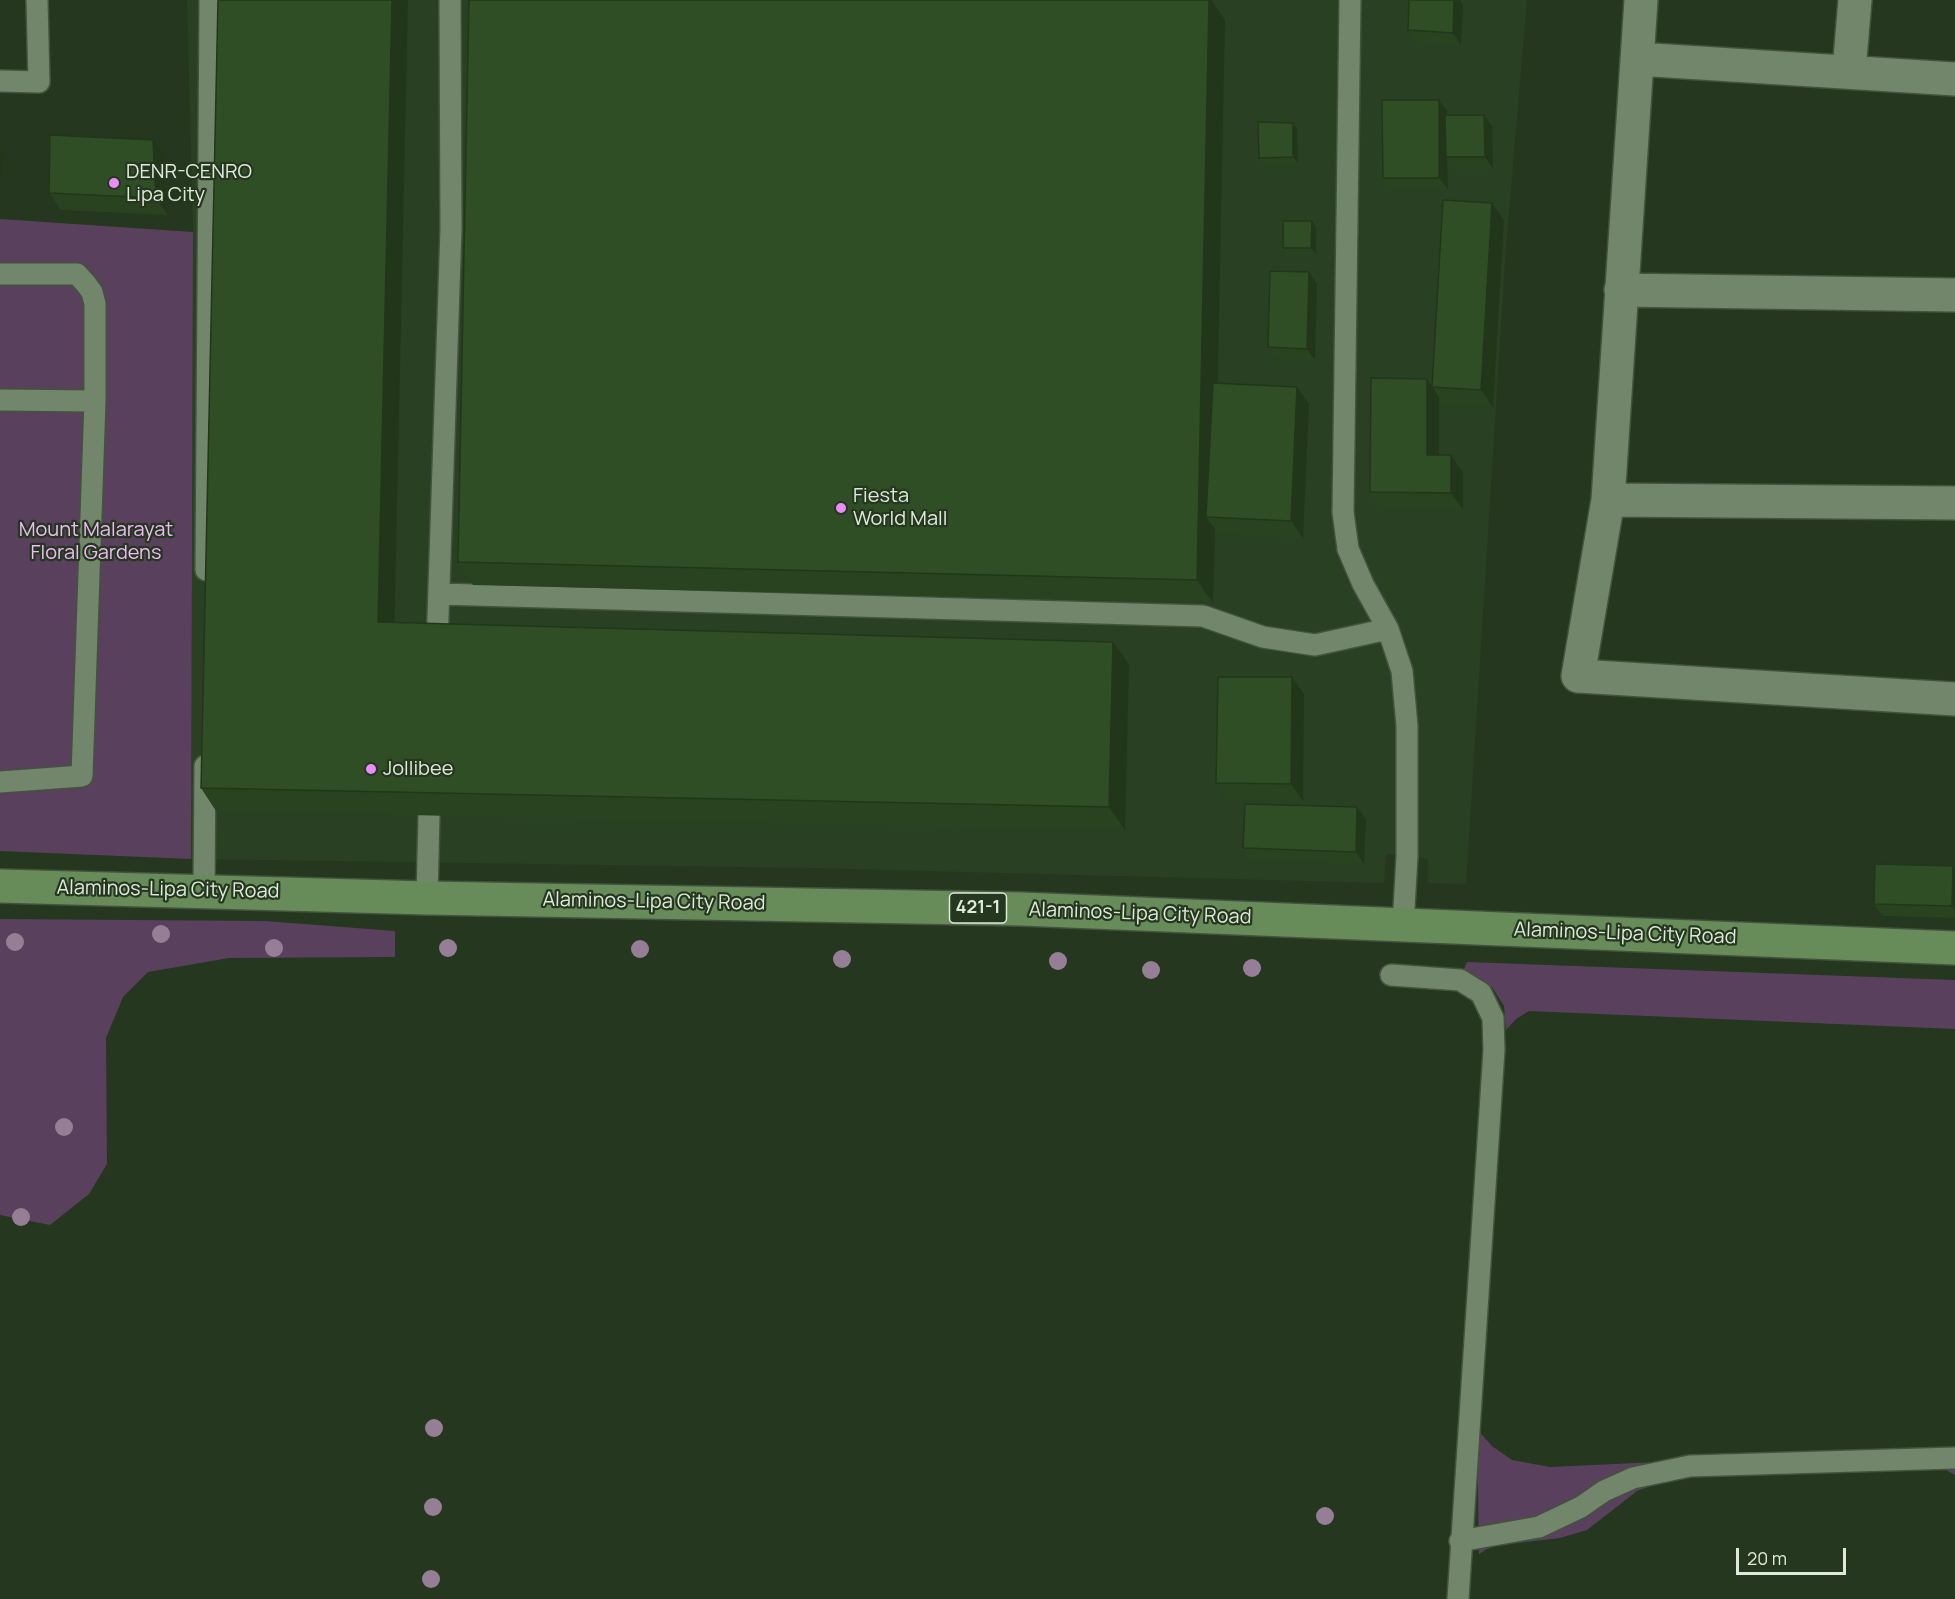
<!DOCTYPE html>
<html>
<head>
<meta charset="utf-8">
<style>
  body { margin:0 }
  #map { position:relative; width:1955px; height:1599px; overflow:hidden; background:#25371f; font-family:Manrope,sans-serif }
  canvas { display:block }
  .scale { position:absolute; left:1736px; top:1548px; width:110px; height:27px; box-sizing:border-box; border:3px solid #dee9da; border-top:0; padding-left:8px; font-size:18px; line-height:21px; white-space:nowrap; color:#dee9da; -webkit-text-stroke:4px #25371f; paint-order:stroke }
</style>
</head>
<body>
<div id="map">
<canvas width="1955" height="1599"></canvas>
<div class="scale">20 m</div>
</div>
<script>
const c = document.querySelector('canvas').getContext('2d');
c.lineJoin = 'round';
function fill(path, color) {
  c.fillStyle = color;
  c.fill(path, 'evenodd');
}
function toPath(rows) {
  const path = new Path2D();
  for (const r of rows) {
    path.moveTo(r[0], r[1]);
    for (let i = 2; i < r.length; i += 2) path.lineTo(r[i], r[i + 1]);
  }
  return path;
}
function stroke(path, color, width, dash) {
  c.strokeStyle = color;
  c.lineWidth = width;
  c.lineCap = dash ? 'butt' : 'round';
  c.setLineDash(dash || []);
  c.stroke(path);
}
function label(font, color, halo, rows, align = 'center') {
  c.font = font + ' Manrope,sans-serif';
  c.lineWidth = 4.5;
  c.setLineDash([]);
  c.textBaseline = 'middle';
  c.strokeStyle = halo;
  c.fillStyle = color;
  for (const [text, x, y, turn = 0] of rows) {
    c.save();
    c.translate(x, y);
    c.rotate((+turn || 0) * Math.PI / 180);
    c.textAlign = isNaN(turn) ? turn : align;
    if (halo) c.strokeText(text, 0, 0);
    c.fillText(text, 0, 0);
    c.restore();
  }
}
const built = toPath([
  [187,0,1527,0,1506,247,1466,884,1428,883,1428,859,1386,854,1384,883,811,868,191,859,193,232]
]);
const green = toPath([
  [0,219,193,232,191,859,0,851],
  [0,919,265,921,395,931,395,957,229,958,148,972,123,997,106,1038,107,1164,89,1194,50,1225,0,1215],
  [1467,962,1955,980,1955,1029,1529,1011,1516,1019,1506,1030,1504,1006,1492,987,1466,976,1464,969],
  [1477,1429,1492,1446,1512,1460,1550,1467,1955,1448,1955,1475,1941,1467,1714,1470,1673,1478,1637,1491,1587,1530,1560,1538,1492,1546,1479,1554]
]);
const service = toPath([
  [1350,0,1343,512,1348,549,1363,584,1388,629,1402,671,1407,726,1407,856,1403,926],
  [0,81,39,82,37,0],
  [0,274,77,274,86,284,92,292,95,304,95,401,82,776,0,782],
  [0,400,95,401],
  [206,570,210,0],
  [440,594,1203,616,1263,637,1315,645,1388,629],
  [437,646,451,229,450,0],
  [204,891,205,766],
  [427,898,429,814],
  [1391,975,1460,980,1481,993,1493,1018,1494,1050,1458,1599],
  [1460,1541,1539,1527,1581,1507,1604,1491,1633,1478,1690,1466,1955,1458]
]);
const minor = toPath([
  [1641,0,1608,500,1578,676,1955,699],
  [1637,59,1955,79],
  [1849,71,1855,0],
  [1621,290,1955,295],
  [1608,500,1955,503]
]);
const primary = toPath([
  [0,886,427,898,1022,909,1955,948]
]);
const trees = [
  [161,934],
  [15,942],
  [274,948],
  [448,948],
  [640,949],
  [842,959],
  [1058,961],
  [1252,968],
  [1151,970],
  [64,1127],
  [21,1217],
  [434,1428],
  [433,1507],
  [1325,1516],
  [431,1579]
];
const wall = toPath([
  [218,0,408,0,394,623,1129,664,1125,830,216,811,201,788],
  [1463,5,1461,45,1416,42,1408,30],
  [1225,20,1217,383,1309,404,1303,538,1218,534,1215,529,1213,603,473,585,458,562],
  [1447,111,1447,115,1492,126,1493,169,1454,169,1447,160,1448,189,1391,190,1383,178],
  [1297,129,1298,163,1263,164,1259,158],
  [165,157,168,215,61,210,49,193],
  [1492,203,1504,220,1493,407,1444,404,1439,397,1439,455,1451,455,1463,473,1463,510,1382,509,1370,492,1432,386],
  [1312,221,1316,227,1316,254,1288,254,1283,248],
  [1309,272,1317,284,1315,360,1276,359,1268,347],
  [1304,694,1303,801,1228,800,1216,783],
  [1357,807,1366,819,1364,864,1251,860,1243,848],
  [1955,869,1955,918,1882,916,1874,904]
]);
const shadedWall = toPath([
  [392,0,408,0,394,645,378,622],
  [1209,0,1211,0,1225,20,1215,517,1206,517,1215,529,1213,603,1197,580],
  [1454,0,1460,0,1463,5,1461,45,1453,33],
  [1439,100,1447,111,1447,157,1446,157,1447,160,1448,189,1439,178],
  [1484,115,1492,126,1493,169,1485,157],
  [1293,123,1297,129,1298,163,1293,157],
  [153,140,165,157,168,215,156,198],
  [0,150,4,155,0,177],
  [1492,203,1504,220,1493,407,1481,390],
  [1312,221,1316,227,1316,254,1311,248],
  [1309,272,1317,284,1315,360,1307,349],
  [1427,379,1439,397,1439,472,1427,455],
  [1297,387,1309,404,1303,538,1291,521],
  [1451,455,1463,473,1463,510,1451,493],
  [1113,642,1129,664,1125,830,1109,807],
  [1292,677,1304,694,1303,801,1291,784],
  [1357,807,1366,819,1364,864,1356,852],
  [1953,866,1955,869,1955,910,1952,906]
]);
const building = toPath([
  [218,0,392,0,378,622,1113,642,1109,807,201,788,218,0],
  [469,0,1209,0,1197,580,458,562,469,0],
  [1409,0,1454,0,1453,33,1408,30,1409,0],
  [1382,100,1439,100,1439,178,1383,178,1382,100],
  [1445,115,1484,115,1485,157,1446,157,1445,115],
  [1258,122,1293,123,1293,157,1259,158,1258,122],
  [50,135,153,140,156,198,49,193,50,135],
  [1443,200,1492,203,1481,390,1432,387,1443,200],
  [1283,221,1312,221,1311,248,1283,248,1283,221],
  [1270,271,1309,272,1307,349,1268,347,1270,271],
  [1371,378,1427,379,1427,455,1451,455,1451,493,1370,492,1371,378],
  [1213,383,1297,387,1291,521,1206,517,1213,383],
  [1218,677,1292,677,1291,784,1216,783,1218,677],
  [1245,804,1357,807,1356,852,1243,848,1245,804],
  [1875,864,1953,866,1952,906,1874,904,1875,864]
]);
const markers = [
  [114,183,6,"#ec8cfb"],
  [841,508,6,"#ec8cfb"],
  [371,769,6,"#ec8cfb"]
];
const shields = [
  [978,908,57]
];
const shieldNames = [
  ["421-1",978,908]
];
const poiNames = [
  ["DENR-CENRO",126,172],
  ["Lipa City",126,195],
  ["Fiesta",853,496],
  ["World Mall",853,519],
  ["Jollibee",383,769]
];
const parkNames = [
  ["Mount Malarayat",96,530],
  ["Floral Gardens",96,553]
];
const streetNames = [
  ["Alaminos-Lipa City Road",168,890,1],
  ["Alaminos-Lipa City Road",654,902,1],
  ["Alaminos-Lipa City Road",1140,914,2],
  ["Alaminos-Lipa City Road",1625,934,2]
];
fill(built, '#2a4022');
fill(green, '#59405d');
stroke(service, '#44533f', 24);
stroke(minor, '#44533f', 36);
stroke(primary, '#44533f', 36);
stroke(service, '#72866b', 21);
stroke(minor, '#72866b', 33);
stroke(primary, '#678c5a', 33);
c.fillStyle = '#957e96';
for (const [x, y] of trees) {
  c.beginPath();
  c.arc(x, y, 9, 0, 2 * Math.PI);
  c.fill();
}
fill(wall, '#294320');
fill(shadedWall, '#22371a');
fill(building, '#304e25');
stroke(building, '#22371a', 1.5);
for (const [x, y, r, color] of markers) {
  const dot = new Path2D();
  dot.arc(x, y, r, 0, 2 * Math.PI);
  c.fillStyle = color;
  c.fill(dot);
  stroke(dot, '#25371f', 2);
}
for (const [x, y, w] of shields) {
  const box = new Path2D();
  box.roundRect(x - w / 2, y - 15, w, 30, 4.5);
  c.fillStyle = '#25371f';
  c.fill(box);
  stroke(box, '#dee9da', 1.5);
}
label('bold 18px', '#dee9da', null, shieldNames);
label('20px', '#dee9da', '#25371f', poiNames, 'left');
label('20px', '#f0b9f8', '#25371f', parkNames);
label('20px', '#dee9da', '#25371f', streetNames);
</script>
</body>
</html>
